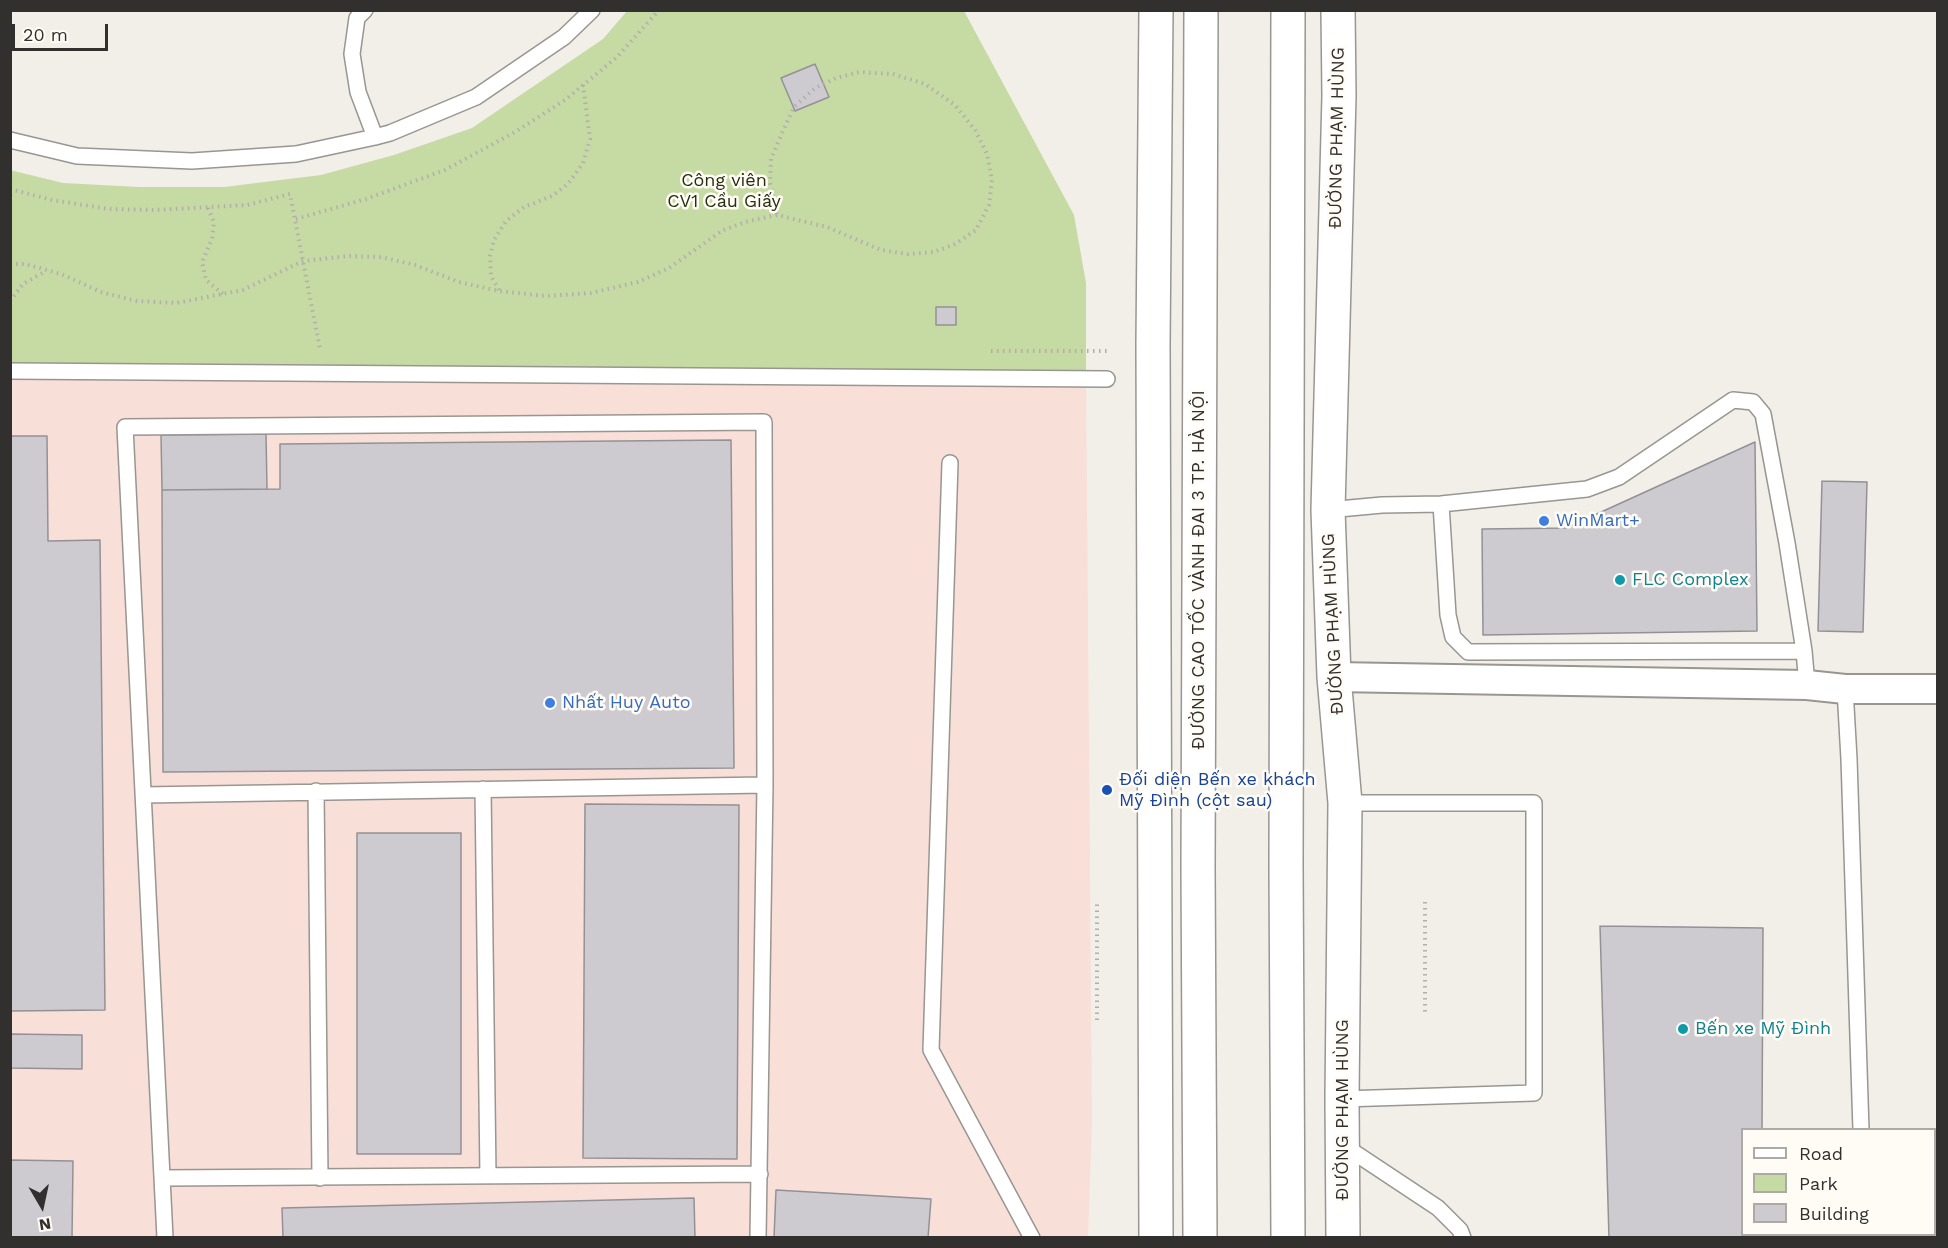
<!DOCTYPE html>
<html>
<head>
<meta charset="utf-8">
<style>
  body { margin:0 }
  #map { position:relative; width:1948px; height:1248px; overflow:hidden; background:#f2efe9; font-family:"Work Sans",sans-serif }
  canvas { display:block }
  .frame { position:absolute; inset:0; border:12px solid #32302e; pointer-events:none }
  .legend { position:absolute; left:1741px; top:1128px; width:195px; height:108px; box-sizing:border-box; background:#fffcf6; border:2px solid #adaaa6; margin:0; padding:8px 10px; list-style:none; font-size:18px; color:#32302e }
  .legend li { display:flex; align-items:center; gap:12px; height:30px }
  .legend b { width:30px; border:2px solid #adaaa6 }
  .north { position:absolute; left:12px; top:1176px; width:60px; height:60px; -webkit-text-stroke:4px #fffcf6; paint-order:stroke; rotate:171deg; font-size:16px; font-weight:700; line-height:24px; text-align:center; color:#32302e }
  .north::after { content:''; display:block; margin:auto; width:21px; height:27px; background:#32302e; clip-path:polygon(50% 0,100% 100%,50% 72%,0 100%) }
  .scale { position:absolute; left:12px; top:24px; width:96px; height:27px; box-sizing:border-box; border:3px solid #32302e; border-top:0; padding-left:8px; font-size:18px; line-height:21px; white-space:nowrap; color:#32302e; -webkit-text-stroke:4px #fffcf6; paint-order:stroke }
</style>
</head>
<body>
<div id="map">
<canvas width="1948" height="1248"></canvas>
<div class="frame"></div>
<ul class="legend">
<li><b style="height:8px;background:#fff"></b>Road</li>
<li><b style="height:16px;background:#c6daa3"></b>Park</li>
<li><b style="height:16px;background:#cdcbd0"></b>Building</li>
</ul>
<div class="north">N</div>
<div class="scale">20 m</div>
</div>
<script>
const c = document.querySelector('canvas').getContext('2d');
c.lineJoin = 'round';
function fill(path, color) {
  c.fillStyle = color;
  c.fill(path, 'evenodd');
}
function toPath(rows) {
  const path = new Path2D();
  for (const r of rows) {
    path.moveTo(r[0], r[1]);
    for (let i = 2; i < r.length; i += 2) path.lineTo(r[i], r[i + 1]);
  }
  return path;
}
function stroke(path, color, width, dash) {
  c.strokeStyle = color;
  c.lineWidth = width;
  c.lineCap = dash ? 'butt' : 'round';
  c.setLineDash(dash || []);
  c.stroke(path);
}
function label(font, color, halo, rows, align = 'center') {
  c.font = font + ' "Work Sans",sans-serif';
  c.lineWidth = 5;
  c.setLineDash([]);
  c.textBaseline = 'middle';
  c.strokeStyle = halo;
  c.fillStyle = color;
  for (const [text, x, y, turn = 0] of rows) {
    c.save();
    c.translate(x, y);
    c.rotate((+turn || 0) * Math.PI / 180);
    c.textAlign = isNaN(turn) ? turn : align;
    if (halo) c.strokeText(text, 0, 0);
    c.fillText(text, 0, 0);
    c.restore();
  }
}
const commercial = toPath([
  [11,370,1086,371,1092,1124,1088,1237,11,1238]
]);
const green = toPath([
  [627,11,964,11,1074,215,1086,283,1086,371,11,370,10,170,63,183,139,187,224,187,321,175,394,155,472,128,603,39]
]);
const building = toPath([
  [815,64,829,97,795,111,781,78,815,64],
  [936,307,956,307,956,325,936,325,936,307],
  [266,434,267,489,162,490,161,435,266,434],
  [10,436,47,436,48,541,100,540,105,1010,10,1011,10,436],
  [731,440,734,768,163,772,162,490,280,489,280,444,731,440],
  [1755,442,1757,631,1483,635,1482,529,1566,528,1755,442],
  [1822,481,1867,482,1863,632,1818,631,1822,481],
  [585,804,739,805,737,1159,583,1158,585,804],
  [357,833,461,833,461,1154,357,1154,357,833],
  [1600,926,1763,928,1762,1130,1742,1130,1742,1234,1762,1234,1762,1238,1609,1238,1600,926],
  [10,1034,82,1035,82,1069,10,1068,10,1034],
  [10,1160,73,1161,72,1238,10,1238,10,1160],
  [776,1190,931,1199,928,1238,774,1238,776,1190],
  [694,1198,695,1238,283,1238,282,1208,694,1198]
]);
const path = toPath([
  [10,189,52,200,109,209,155,210,247,205,290,194,320,349],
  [208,208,214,222,212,239,202,262,206,280,223,294],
  [296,219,366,199,445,170,515,132,565,100,617,57,659,10],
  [10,264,25,264,61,274,101,292,137,301,176,303,243,290,303,261,348,256,381,257,415,265,459,282,499,291,546,296,591,293,638,282,669,268,723,230,749,221,777,215,827,227,881,250,908,254,934,252,955,244,976,230,989,205,992,180,987,154,975,130,955,105,925,84,893,74,859,72,836,78,815,88,794,107,782,133,771,159,770,183,777,215],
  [499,290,491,276,490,256,494,240,506,221,524,207,552,196,568,184,583,163,590,139,583,85],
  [10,301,23,284,46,271],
  [991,351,1107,351],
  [1425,902,1425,1016],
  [1097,1020,1097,902]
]);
const lane = toPath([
  [365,10,357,18,352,54,358,92,375,137],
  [10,140,77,156,192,161,296,154,375,137,390,133,476,97,564,37,592,10],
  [10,371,1107,379],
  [950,463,931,1050,1032,1238],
  [1441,504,1448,615,1453,637,1468,652,1804,651],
  [1328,510,1382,505,1441,504,1587,489,1619,477,1733,400,1753,402,1763,414,1787,543,1804,651,1807,685],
  [1845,689,1849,759,1861,1130],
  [483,789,488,1176],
  [316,791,320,1178],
  [143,795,765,785],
  [1342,1099,1534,1093,1534,803,1345,803],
  [1343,1145,1438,1208,1460,1230,1463,1238],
  [1934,1170,1938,1170],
  [163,1178,760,1174],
  [165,1238,125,427,764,422,765,785,758,1238]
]);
const street = toPath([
  [1334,677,1807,685,1845,689,1938,689]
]);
const primary = toPath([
  [1338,10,1339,96,1328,510,1334,677,1345,803,1342,1099,1343,1238],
  [1156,1238,1153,344,1156,10]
]);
const highwayBridge = toPath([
  [1200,1238,1198,866,1201,10],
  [1288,1238,1286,865,1288,10]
]);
const markers = [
  [1544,521,6,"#3f7fe0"],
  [1620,580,6,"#0f9aa8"],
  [550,703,6,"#3f7fe0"],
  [1107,790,6,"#1a4fb4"],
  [1683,1029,6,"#0f9aa8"]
];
const streetNames = [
  ["ĐƯỜNG PHẠM HÙNG",1337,138,-89],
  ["ĐƯỜNG CAO TỐC VÀNH ĐAI 3 TP. HÀ NỘI",1199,570,-90],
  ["ĐƯỜNG PHẠM HÙNG",1333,624,-93],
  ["ĐƯỜNG PHẠM HÙNG",1343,1110,-90]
];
const parkNames = [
  ["Công viên",724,181],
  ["CV1 Cầu Giấy",724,202]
];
const shopNames = [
  ["WinMart+",1556,521],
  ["Nhất Huy Auto",562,703]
];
const cultureNames = [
  ["FLC Complex",1632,580],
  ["Bến xe Mỹ Đình",1695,1029]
];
const transitNames = [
  ["Đối diện Bến xe khách",1119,780],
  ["Mỹ Đình (cột sau)",1119,801]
];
fill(commercial, '#f8dfd8');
fill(green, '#c6daa3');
fill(building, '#cdcbd0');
stroke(building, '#939196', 1.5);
stroke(lane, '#999691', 18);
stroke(street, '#999691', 32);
stroke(primary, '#999691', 36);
stroke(path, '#b2afab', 4, [1.5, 4.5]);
stroke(lane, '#fff', 15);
stroke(street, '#fff', 28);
stroke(primary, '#fff', 33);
stroke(highwayBridge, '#999691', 36, []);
stroke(highwayBridge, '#fff', 33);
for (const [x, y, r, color] of markers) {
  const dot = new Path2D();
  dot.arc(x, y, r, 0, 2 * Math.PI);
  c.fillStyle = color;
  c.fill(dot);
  stroke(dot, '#fffcf6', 2);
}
label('18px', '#32302e', '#fffcf6', streetNames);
label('18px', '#252f10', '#fffcf6', parkNames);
label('18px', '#366cbe', '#fffcf6', shopNames, 'left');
label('18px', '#0d838f', '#fffcf6', cultureNames, 'left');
label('18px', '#164399', '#fffcf6', transitNames, 'left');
</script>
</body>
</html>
